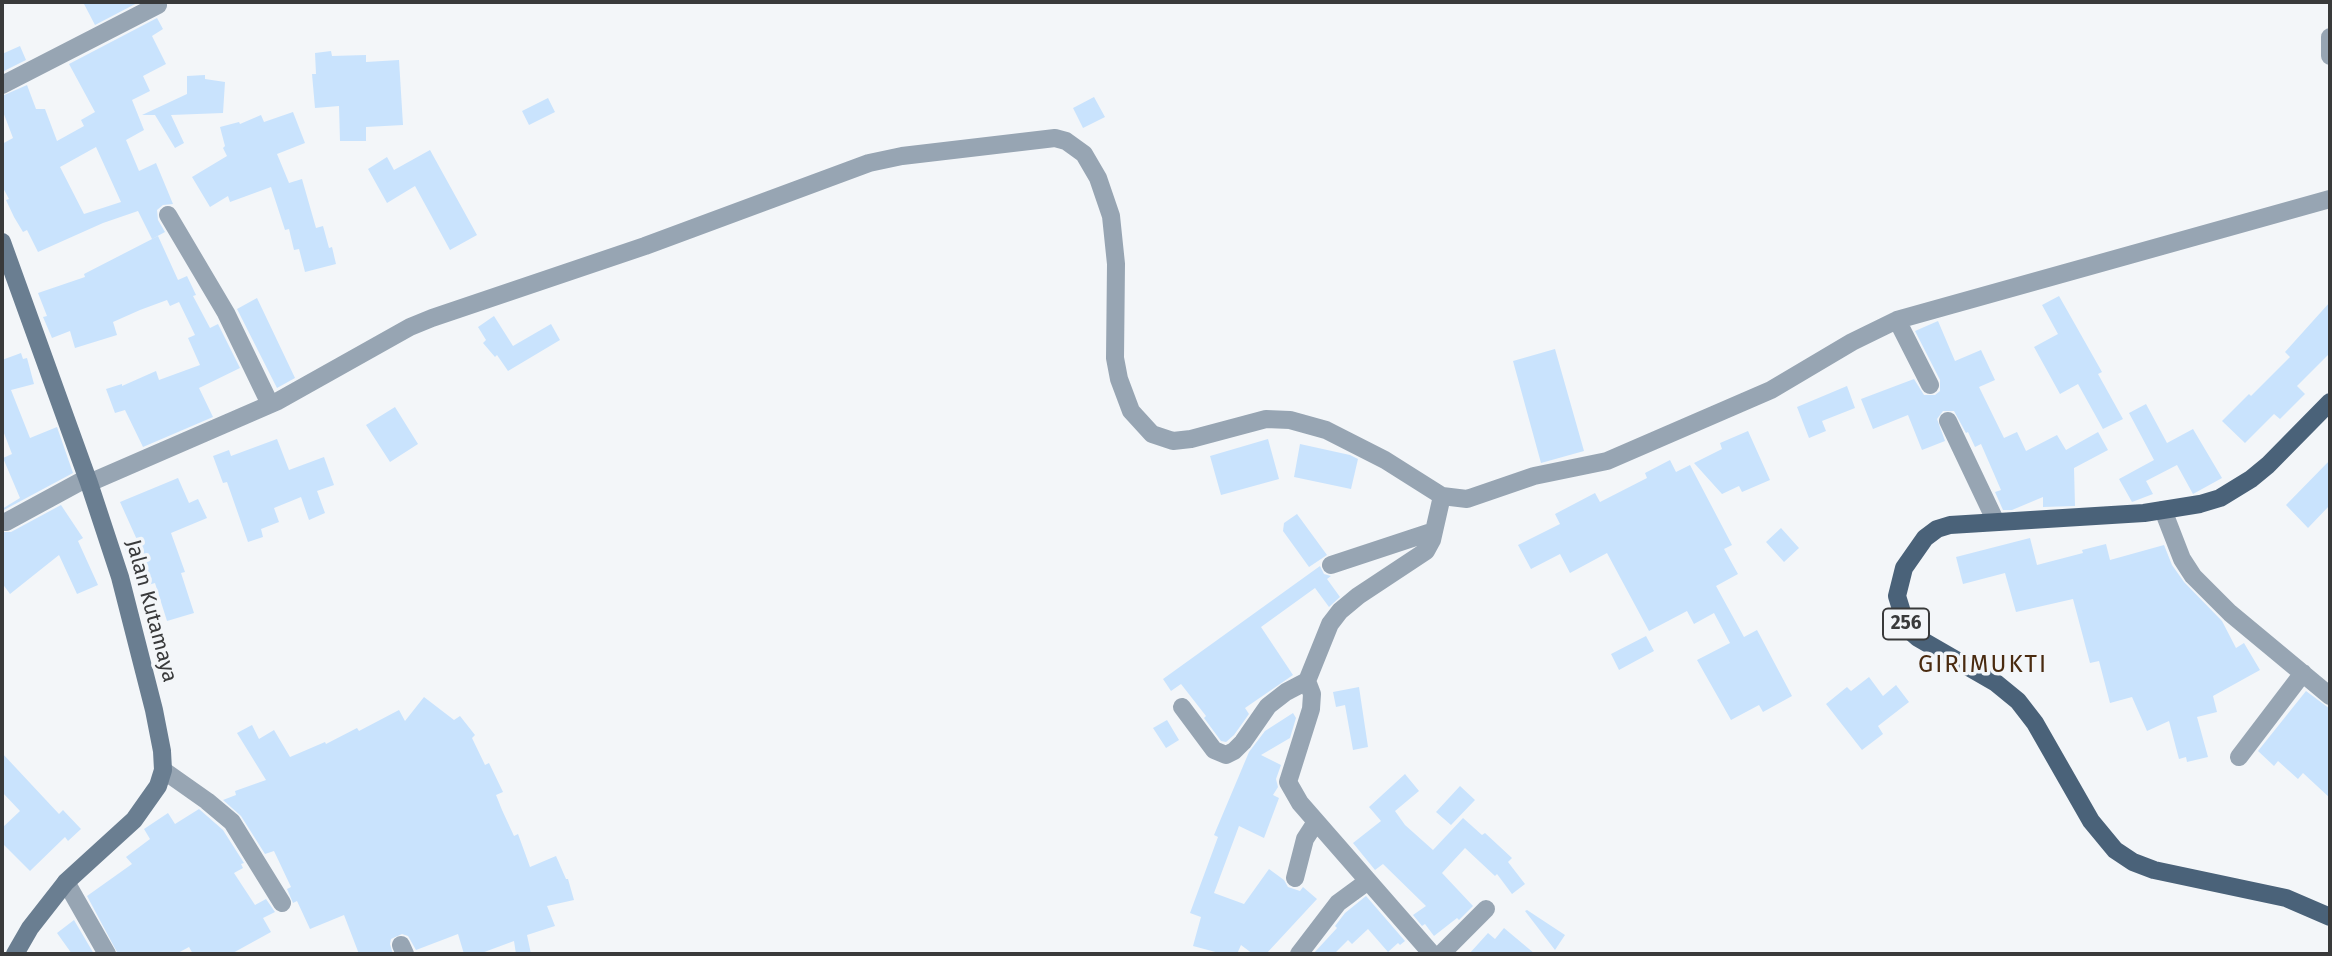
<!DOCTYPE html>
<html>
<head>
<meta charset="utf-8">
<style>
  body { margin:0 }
  #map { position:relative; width:2332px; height:956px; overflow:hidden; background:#f3f6f9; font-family:"Fira Sans",sans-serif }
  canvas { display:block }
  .frame { position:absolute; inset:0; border:4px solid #393a3b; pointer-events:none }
</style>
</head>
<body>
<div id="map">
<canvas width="2332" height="956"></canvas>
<div class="frame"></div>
</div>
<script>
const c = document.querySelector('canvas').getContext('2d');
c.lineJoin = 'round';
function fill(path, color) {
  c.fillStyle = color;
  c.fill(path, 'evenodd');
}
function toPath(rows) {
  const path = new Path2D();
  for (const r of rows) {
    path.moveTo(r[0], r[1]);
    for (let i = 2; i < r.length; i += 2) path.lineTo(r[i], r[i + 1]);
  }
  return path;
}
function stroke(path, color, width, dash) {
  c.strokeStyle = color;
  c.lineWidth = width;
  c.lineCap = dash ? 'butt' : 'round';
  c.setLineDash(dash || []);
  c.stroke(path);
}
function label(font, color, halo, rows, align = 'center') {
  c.font = font + ' "Fira Sans",sans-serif';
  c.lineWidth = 7;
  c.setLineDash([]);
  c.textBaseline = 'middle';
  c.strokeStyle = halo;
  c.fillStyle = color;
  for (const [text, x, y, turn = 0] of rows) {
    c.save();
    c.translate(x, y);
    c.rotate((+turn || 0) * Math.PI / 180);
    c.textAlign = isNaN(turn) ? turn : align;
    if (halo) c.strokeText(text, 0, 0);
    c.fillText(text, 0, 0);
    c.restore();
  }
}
const building = toPath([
  [83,2,139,2,95,25],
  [157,18,163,29,152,36,166,64,143,76,150,91,132,100,144,130,126,140,139,171,156,163,173,204,163,205,157,210,158,220,165,232,152,239,138,211,103,223,38,252,27,230,23,232,14,217,6,200,9,199,2,186,2,144,13,138,2,109,2,96,27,85,36,109,45,109,57,141,84,126,81,120,95,112,69,64],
  [96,147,121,202,84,214,60,167],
  [20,46,26,60,2,72,2,54],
  [331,51,332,56,366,55,366,62,399,60,403,125,366,127,366,141,340,141,339,106,315,108,312,74,316,74,315,53],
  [205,75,205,79,225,82,223,113,171,115,184,143,175,148,155,115,142,115,187,94,187,76],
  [1094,97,1105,117,1083,128,1073,108],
  [548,98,555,112,529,125,522,111],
  [293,112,305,143,277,154,289,183,302,179,316,228,323,226,329,248,332,247,336,264,305,272,299,249,294,250,289,229,285,230,271,187,230,202,228,196,210,207,192,177,227,156,223,148,225,146,220,127,239,122,240,124,261,115,264,122],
  [430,150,477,235,450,250,415,186,387,203,368,169,387,157,394,170],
  [158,236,178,280,187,276,196,295,193,296,210,328,218,324,240,368,199,388,213,417,143,447,125,410,115,413,106,389,122,384,122,386,156,371,159,380,200,365,188,338,195,335,179,302,170,306,167,300,140,310,113,322,117,335,75,348,70,331,52,338,43,317,47,316,38,293,85,277,84,274],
  [2059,296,2102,372,2098,374,2123,419,2103,429,2078,384,2060,394,2034,347,2058,334,2042,305],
  [257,298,295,378,277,388,237,309],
  [2330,302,2330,353,2297,386,2305,394,2280,419,2274,414,2245,443,2222,421,2249,394,2251,396,2290,357,2285,352],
  [494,316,513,346,551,324,560,340,508,371,497,355,495,357,483,343,486,340,478,327],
  [1938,321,1955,361,1981,350,1995,380,1979,387,2004,438,2017,432,2026,451,2057,435,2066,450,2098,432,2108,450,2074,468,2075,506,2043,507,2043,497,2012,510,2003,510,1995,492,2001,490,1981,444,1975,447,1968,432,1966,433,1954,411,1943,411,1937,419,1945,441,1922,450,1908,415,1873,429,1861,399,1914,379,1924,395,1935,395,1940,391,1940,380,1915,331],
  [1555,349,1584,451,1541,463,1513,361],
  [21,353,23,359,27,358,34,384,11,390,30,438,57,427,73,473,2,511,2,509,20,498,3,458,12,454,2,428,2,360],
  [1847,386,1855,408,1822,421,1826,431,1809,438,1797,407],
  [2146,404,2167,443,2193,429,2222,478,2193,494,2177,465,2146,481,2153,494,2132,502,2119,479,2154,460,2129,413],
  [395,407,418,444,390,462,366,425],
  [1748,431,1770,480,1742,492,1739,486,1722,494,1694,463,1722,449,1720,443],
  [277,439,289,470,324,457,334,485,317,491,325,513,309,520,301,497,274,508,279,522,261,529,263,537,248,542,227,482,223,483,213,456,229,450,231,456],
  [1268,439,1279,479,1221,495,1210,456],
  [1300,444,1350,455,1358,459,1351,489,1294,477],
  [1670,460,1676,472,1690,465,1732,545,1724,549,1738,574,1716,586,1744,637,1757,630,1792,696,1763,712,1759,705,1731,720,1697,660,1730,643,1714,613,1694,624,1687,611,1649,631,1607,553,1570,573,1560,554,1531,569,1518,545,1560,524,1555,514,1595,493,1600,502,1647,478,1645,473],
  [2330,460,2330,505,2308,528,2286,505],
  [178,478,189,503,198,499,207,518,171,533,185,572,181,573,194,613,167,621,155,583,138,588,124,546,138,542,120,502],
  [61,505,83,538,78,541,98,585,77,594,59,555,10,594,2,583,2,532,11,532],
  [1297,514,1327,555,1309,567,1283,531,1284,523],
  [1781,528,1799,548,1784,562,1766,542],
  [2030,538,2037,565,2083,553,2082,550,2106,544,2110,560,2164,545,2172,565,2184,582,2222,621,2236,648,2244,643,2260,670,2213,696,2217,712,2197,717,2208,757,2187,762,2186,757,2179,759,2169,721,2147,731,2132,697,2110,703,2099,661,2090,663,2073,599,2016,612,2005,573,1963,584,1956,557],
  [1320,566,1324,574,1331,576,1327,579,1340,597,1329,607,1315,588,1261,627,1293,675,1245,708,1249,714,1234,735,1226,742,1221,741,1204,718,1206,716,1181,684,1171,691,1163,679],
  [1646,636,1654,651,1619,670,1611,654],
  [1869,677,1883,696,1896,685,1909,702,1878,726,1883,734,1862,750,1826,704,1847,687,1851,691],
  [1359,687,1368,747,1353,750,1345,705,1336,707,1333,692],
  [2306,691,2330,709,2330,798,2303,773,2298,779,2278,761,2274,766,2258,751],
  [424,697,454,720,460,716,475,735,472,738,485,765,489,763,503,792,496,795,502,810,514,836,518,834,530,867,556,856,566,879,568,879,574,900,547,906,555,926,527,935,531,954,516,954,514,941,479,954,464,954,458,934,416,950,408,936,402,934,391,939,390,944,393,954,359,954,344,915,310,929,297,901,293,903,287,889,291,887,274,851,265,854,241,816,223,800,236,795,235,791,266,780,237,733,252,725,259,739,274,730,290,757,325,742,326,744,357,728,359,731,399,710,405,721],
  [1293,713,1296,718,1290,738,1261,755,1281,765,1276,779,1278,787,1273,795,1279,798,1264,838,1239,826,1214,893,1244,904,1269,869,1284,880,1288,887,1300,891,1303,887,1317,899,1266,954,1253,954,1241,945,1237,954,1223,954,1193,946,1201,917,1190,913,1218,837,1214,835,1249,752,1265,731],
  [1167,720,1179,740,1166,748,1153,728],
  [2,753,59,814,63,810,81,829,68,841,65,837,30,871,2,843,2,828,20,811,2,792],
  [1405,774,1419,791,1395,811,1405,825,1433,850,1463,818,1482,835,1485,833,1512,858,1508,862,1525,884,1512,894,1497,874,1495,876,1465,848,1442,873,1473,906,1459,920,1457,918,1434,936,1425,924,1422,926,1413,915,1426,906,1383,864,1375,870,1353,843,1381,821,1369,807],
  [1460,786,1475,800,1451,825,1436,812],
  [199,809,223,830,244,863,241,864,243,868,234,873,255,905,266,899,275,912,263,918,271,932,231,954,193,954,189,947,176,954,118,954,87,896,132,864,126,857,150,839,144,829,168,813,175,824],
  [1366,896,1405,941,1400,945,1398,943,1388,952,1368,929,1352,944,1348,940,1334,954,1313,954,1337,928,1335,926,1345,913],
  [1527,910,1565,935,1555,950,1525,911],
  [74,920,94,954,72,954,57,933],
  [1504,928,1535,954,1469,954,1488,933,1495,939]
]);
const street = toPath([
  [2330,37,2330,56],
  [2,85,158,5],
  [168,215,226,313,270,404],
  [1897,320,1930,385],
  [1948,421,1996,522],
  [89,483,278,401,410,327,432,318,645,246,869,163,902,156,1055,138,1066,141,1084,154,1098,178,1111,216,1116,264,1115,358,1119,379,1131,411,1152,434,1173,441,1191,439,1266,419,1290,420,1326,430,1385,460,1442,496,1467,499,1534,476,1607,461,1771,390,1852,342,1897,320,2330,199],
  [2163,510,2182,559,2193,576,2230,613,2330,696],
  [6,522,87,478],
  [1331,565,1434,531],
  [1182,707,1214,750,1226,755,1234,751,1243,742,1268,706,1286,692,1307,681],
  [2239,757,2303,673],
  [163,770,207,801,232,822,282,903],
  [1295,878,1305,839,1316,822],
  [66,882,107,954],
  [401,945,405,954],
  [1299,954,1338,903,1368,881],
  [1432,954,1300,803,1288,782,1311,709,1312,694,1307,681,1330,624,1340,611,1358,596,1426,551,1432,540,1442,496],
  [1441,954,1486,909]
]);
const secondary = toPath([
  [2,242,89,483,120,577,154,710,162,751,163,770,158,786,134,820,66,882,30,928,15,954]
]);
const primary = toPath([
  [2330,402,2268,465,2251,479,2220,498,2200,504,2144,513,1950,525,1937,529,1925,538,1904,568,1897,596,1905,622,1910,631,1918,638,1996,683,2018,701,2035,723,2091,821,2115,850,2133,862,2154,870,2286,898,2330,917]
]);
const shields = [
  [1906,624,46]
];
const shieldNames = [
  ["256",1906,624]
];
const streetNames = [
  ["Jalan Kutamaya",151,611,75]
];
const quarterNames = [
  ["GIRIMUKTI",1983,665]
];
fill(building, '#c9e3fd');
stroke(street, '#97a5b3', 18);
stroke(secondary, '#6a7e91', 18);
stroke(primary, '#4a6279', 18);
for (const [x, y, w] of shields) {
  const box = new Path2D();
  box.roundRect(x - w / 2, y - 15.5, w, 31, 5);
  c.fillStyle = '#f3f6f9';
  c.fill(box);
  stroke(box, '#393a3b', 2);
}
label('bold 19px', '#393a3b', null, shieldNames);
label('21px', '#393a3b', '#f3f6f9', streetNames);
c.letterSpacing = '2px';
label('24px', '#4a2b10', '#f3f6f9', quarterNames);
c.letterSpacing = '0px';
</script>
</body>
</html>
